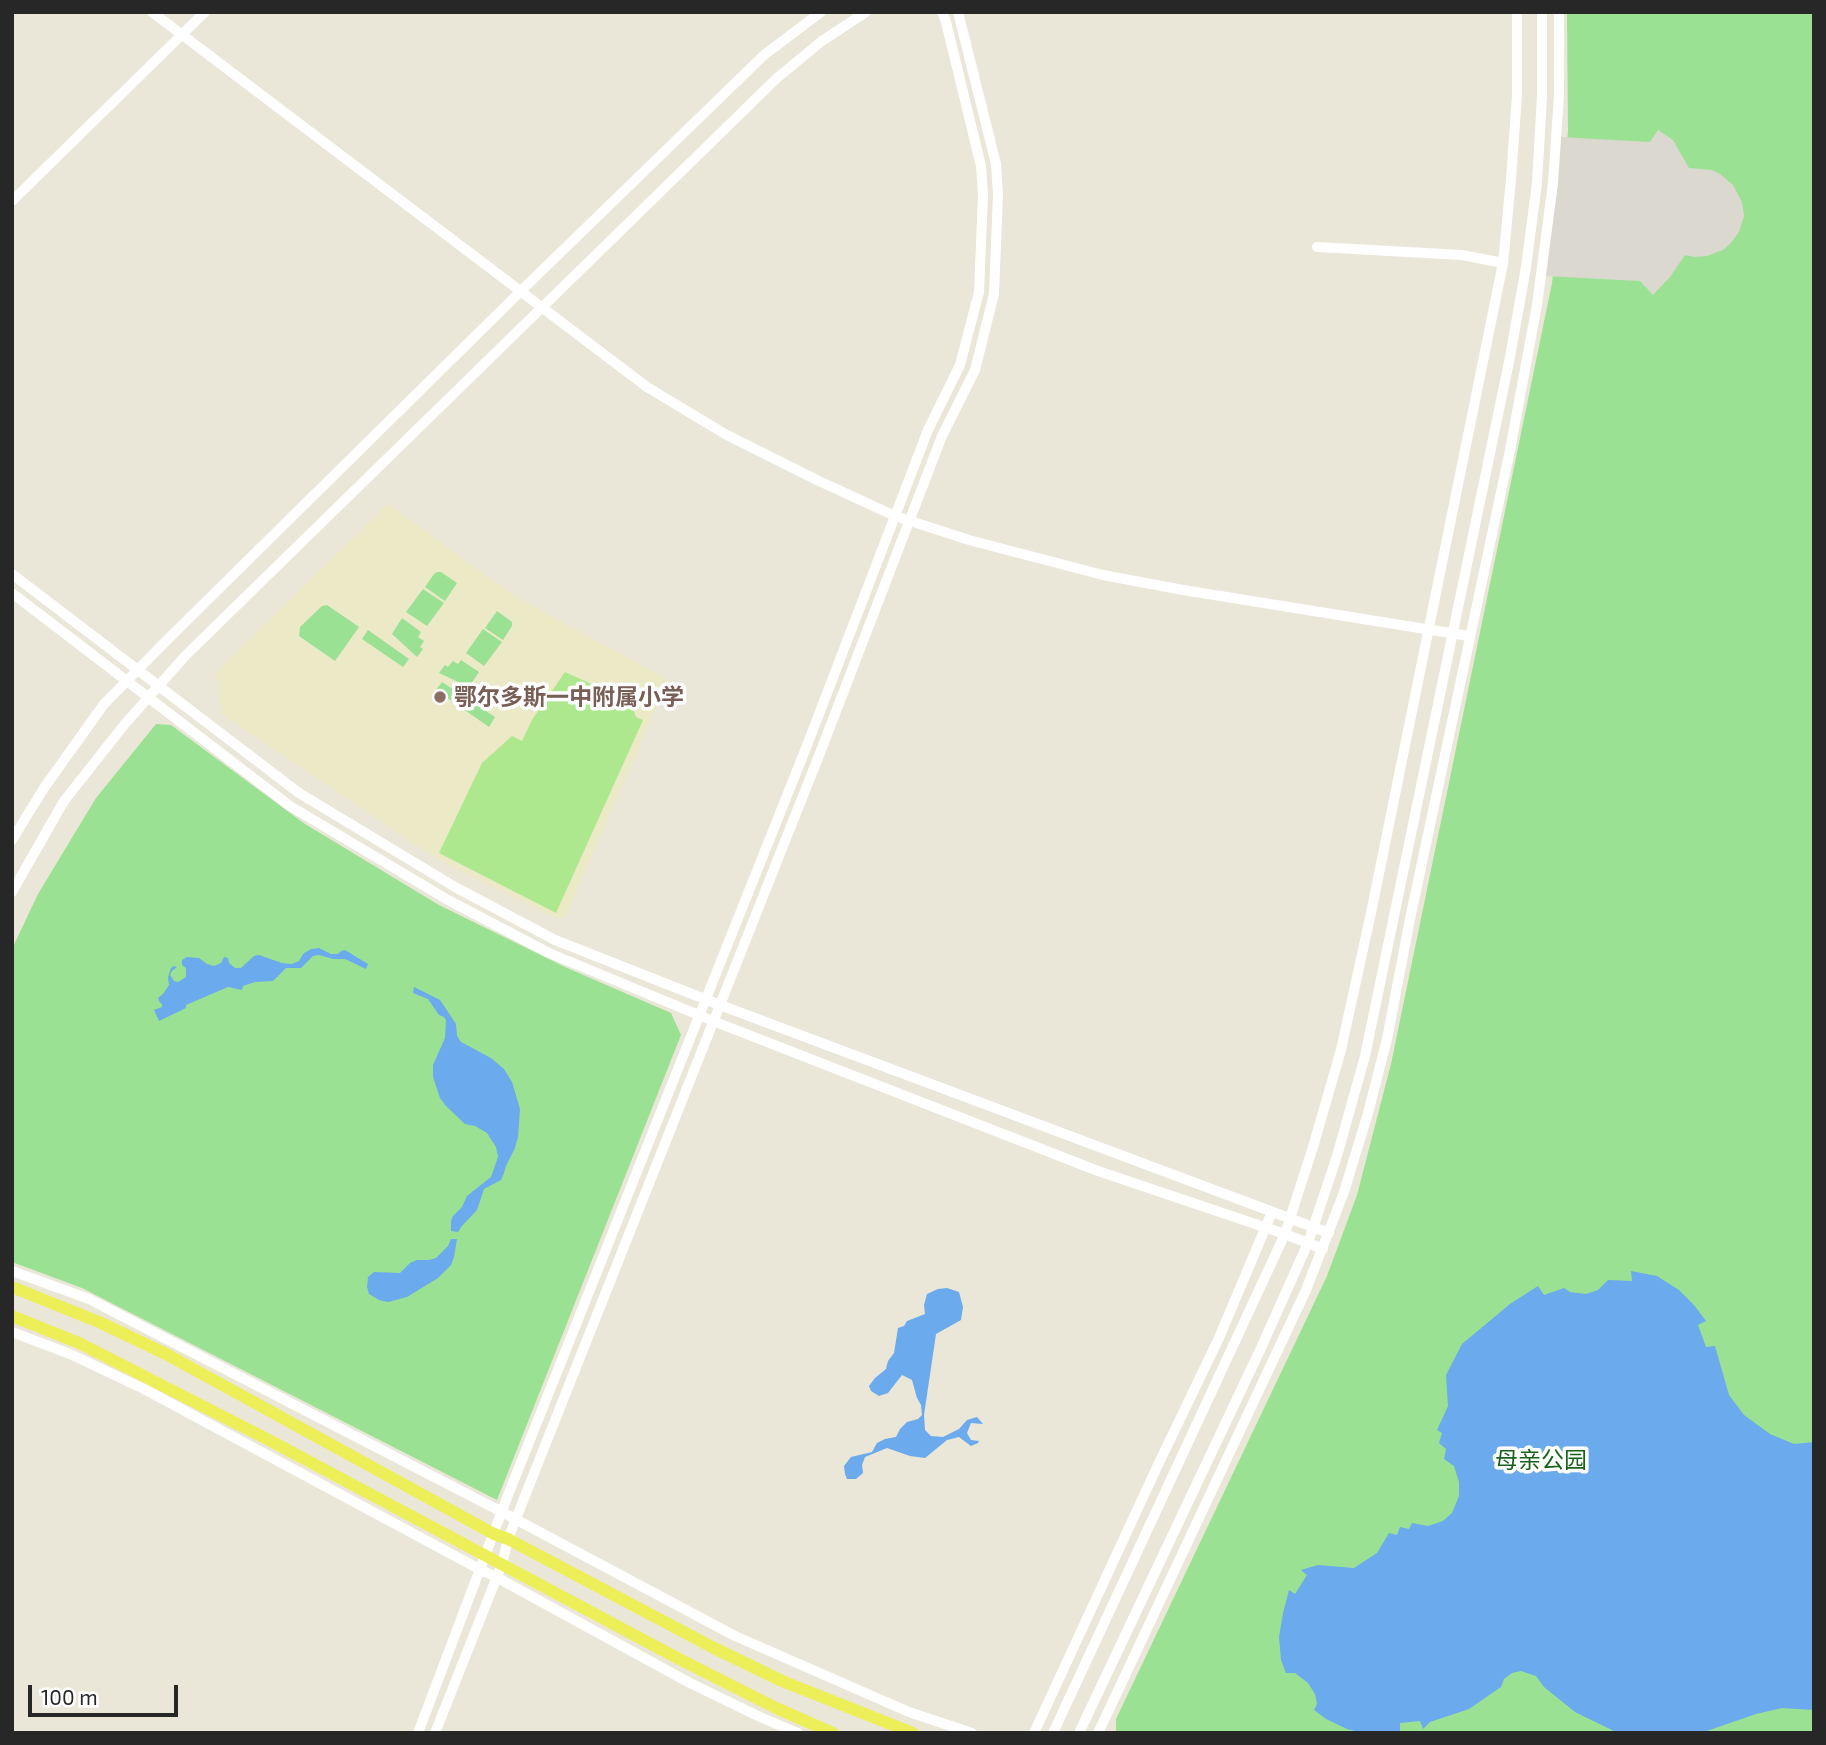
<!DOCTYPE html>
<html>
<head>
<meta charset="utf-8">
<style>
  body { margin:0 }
  #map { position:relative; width:1826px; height:1745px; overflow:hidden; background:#eae6d8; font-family:"Exo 2",sans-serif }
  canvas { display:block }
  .frame { position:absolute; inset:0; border:14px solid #272727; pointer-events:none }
  .scale { position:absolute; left:28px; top:1685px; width:150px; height:32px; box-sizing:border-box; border:4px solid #272727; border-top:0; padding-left:9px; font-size:21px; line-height:24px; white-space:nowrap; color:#272727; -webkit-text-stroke:5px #fff; paint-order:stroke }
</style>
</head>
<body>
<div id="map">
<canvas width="1826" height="1745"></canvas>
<div class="frame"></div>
<div class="scale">100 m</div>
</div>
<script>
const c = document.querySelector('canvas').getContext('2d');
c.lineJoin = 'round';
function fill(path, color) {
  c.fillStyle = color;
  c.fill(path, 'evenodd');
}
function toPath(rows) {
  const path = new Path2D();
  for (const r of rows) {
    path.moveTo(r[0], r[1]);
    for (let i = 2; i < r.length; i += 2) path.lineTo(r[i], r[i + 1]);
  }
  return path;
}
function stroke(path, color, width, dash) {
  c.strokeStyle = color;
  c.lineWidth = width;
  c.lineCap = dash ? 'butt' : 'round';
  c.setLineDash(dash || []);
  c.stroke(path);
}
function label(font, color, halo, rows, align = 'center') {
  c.font = font + ' "Exo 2","Noto Sans SC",sans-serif';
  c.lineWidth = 7;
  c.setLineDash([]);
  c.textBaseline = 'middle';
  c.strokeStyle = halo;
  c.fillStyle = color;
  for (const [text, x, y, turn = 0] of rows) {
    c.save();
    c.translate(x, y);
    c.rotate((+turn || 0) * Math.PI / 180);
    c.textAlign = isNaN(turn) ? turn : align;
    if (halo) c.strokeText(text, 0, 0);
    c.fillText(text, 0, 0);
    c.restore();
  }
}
const education = toPath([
  [388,504,512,594,668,680,565,918,552,917,436,858,405,838,222,714,215,673]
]);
const green = toPath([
  [1567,12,1814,12,1814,1733,1116,1733,1116,1719,1327,1276,1357,1195,1391,1064,1552,283,1568,131],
  [437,572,441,572,457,583,445,601,425,587,434,574],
  [423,589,444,603,427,626,406,612],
  [327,605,359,627,335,661,299,636,300,627,322,606],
  [497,611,512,622,512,626,503,640,485,628],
  [402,618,421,632,418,637,424,641,420,647,423,649,417,657,392,634],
  [483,629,502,642,484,666,466,653],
  [368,630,409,659,403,667,362,639],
  [461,660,479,672,469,687,439,673,445,665,448,667,453,661,458,664],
  [442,682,495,717,489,727,436,690],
  [156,724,171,725,305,824,439,905,565,967,671,1013,681,1035,497,1500,82,1288,12,1262,12,949,38,894,96,798]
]);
const pitch = toPath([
  [565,672,631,702,636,717,643,720,556,913,439,853,482,763,512,736,522,741,532,720]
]);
const plaza = toPath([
  [1658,130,1673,140,1689,168,1712,170,1720,174,1733,185,1742,202,1744,216,1739,232,1730,244,1723,250,1707,256,1694,257,1685,255,1670,277,1653,295,1640,281,1545,276,1560,137,1650,142]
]);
const water = toPath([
  [319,948,331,954,338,954,341,951,345,950,368,964,366,969,345,959,333,959,319,955,313,956,301,968,286,968,273,981,255,982,243,986,242,990,228,987,186,1005,186,1008,159,1021,154,1010,162,1007,162,1004,160,1003,158,998,163,994,169,985,168,977,171,968,174,966,177,967,172,971,170,975,174,981,178,982,186,977,186,968,182,965,182,960,187,957,199,958,207,964,214,966,221,963,224,957,228,958,229,963,235,968,241,968,254,956,259,955,282,963,292,964,299,961,303,954,311,949],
  [414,987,440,1000,456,1024,457,1036,461,1042,491,1058,504,1069,512,1082,520,1109,518,1137,515,1148,506,1166,504,1173,501,1180,484,1189,477,1210,461,1227,458,1232,451,1231,451,1221,453,1216,462,1207,467,1196,491,1177,498,1157,496,1147,487,1133,475,1126,465,1124,446,1106,440,1098,433,1077,433,1065,445,1038,446,1020,444,1017,439,1015,428,999,413,993],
  [451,1239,457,1239,454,1257,451,1265,438,1278,407,1297,388,1302,379,1300,369,1294,367,1287,368,1277,374,1272,400,1273,410,1263,417,1260,429,1260,436,1258,448,1246],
  [1631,1271,1657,1276,1679,1290,1694,1305,1706,1321,1698,1325,1706,1347,1715,1346,1729,1395,1744,1415,1770,1434,1794,1444,1814,1442,1814,1710,1782,1708,1756,1714,1701,1733,1618,1733,1575,1712,1544,1687,1536,1676,1521,1671,1512,1673,1504,1679,1501,1687,1469,1709,1430,1722,1423,1729,1420,1721,1400,1723,1400,1733,1363,1733,1347,1729,1326,1719,1314,1710,1317,1704,1315,1694,1308,1683,1295,1673,1286,1673,1281,1660,1279,1637,1283,1613,1289,1590,1295,1594,1307,1575,1301,1570,1318,1565,1354,1568,1377,1553,1389,1533,1397,1535,1400,1527,1409,1529,1412,1523,1428,1526,1443,1521,1452,1513,1459,1496,1459,1482,1454,1466,1444,1459,1446,1449,1439,1443,1442,1433,1437,1430,1448,1406,1446,1375,1462,1344,1510,1304,1538,1286,1544,1295,1564,1288,1570,1292,1586,1294,1598,1290,1608,1280,1632,1281],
  [947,1288,959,1292,963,1307,961,1320,936,1334,924,1415,925,1430,931,1436,943,1437,959,1429,967,1420,977,1417,983,1424,971,1423,967,1433,971,1440,979,1441,978,1443,971,1446,959,1437,947,1440,925,1458,910,1456,887,1448,865,1457,862,1465,863,1473,856,1479,847,1479,845,1474,844,1466,851,1457,872,1452,877,1443,885,1439,896,1437,900,1429,907,1422,918,1419,922,1415,921,1405,917,1398,912,1380,902,1375,888,1393,879,1396,871,1391,869,1386,875,1378,886,1369,888,1361,894,1353,898,1328,904,1326,907,1321,925,1314,924,1305,927,1294,938,1289]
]);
const minor = toPath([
  [152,12,647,387,725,434,819,481,895,516,969,540,1103,575,1183,590,1469,636],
  [12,201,205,12],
  [1317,247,1462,255,1503,263],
  [12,574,299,793,455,887,555,940,720,1005,1329,1233],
  [12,593,290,806,448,900,549,953,713,1021,1098,1171,1285,1234,1323,1249],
  [12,840,44,788,104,704,170,637,527,285,764,55,821,12],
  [12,892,64,801,124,725,186,655,777,78,822,41,866,12],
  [12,1271,89,1299,502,1512,735,1636,909,1712,972,1733],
  [12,1332,70,1354,144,1389,481,1570,496,1577,688,1682,760,1717,798,1733],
  [418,1733,508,1495,806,748,928,430,960,365,979,292,983,195,981,166,946,22,942,12],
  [435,1733,502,1564,508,1539,523,1501,820,753,942,436,975,370,994,294,998,195,996,164,958,12],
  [1034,1733,1157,1467,1219,1338,1272,1212],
  [1053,1733,1285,1234,1313,1147,1341,1050,1371,913,1503,263,1511,179,1517,95,1517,12],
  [1079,1733,1261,1348,1308,1243,1337,1156,1365,1056,1510,357,1526,267,1537,183,1542,96,1542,12],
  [1098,1733,1306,1290,1344,1192,1368,1113,1387,1039,1410,919,1510,450,1537,305,1553,183,1559,95,1559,12]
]);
const major = toPath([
  [12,1287,99,1322,166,1354,494,1534,508,1539,712,1647,782,1681,913,1733],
  [12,1316,79,1343,267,1439,681,1660,776,1708,833,1733]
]);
const markers = [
  [440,697,7,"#8d6e63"]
];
const educationNames = [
  ["鄂尔多斯一中附属小学",454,697]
];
const parkNames = [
  ["母亲公园",1541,1460]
];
fill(education, '#ece9c7');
fill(green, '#9be194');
fill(pitch, '#ade88f');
fill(plaza, '#dad8cf');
fill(water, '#6aaaed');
stroke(minor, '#fff', 10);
stroke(major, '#edef58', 12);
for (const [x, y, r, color] of markers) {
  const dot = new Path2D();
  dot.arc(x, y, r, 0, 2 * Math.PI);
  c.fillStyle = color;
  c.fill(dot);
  stroke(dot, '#fff', 2.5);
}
label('bold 23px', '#785e54', '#fff', educationNames, 'left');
label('23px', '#19611c', '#fff', parkNames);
</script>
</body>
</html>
